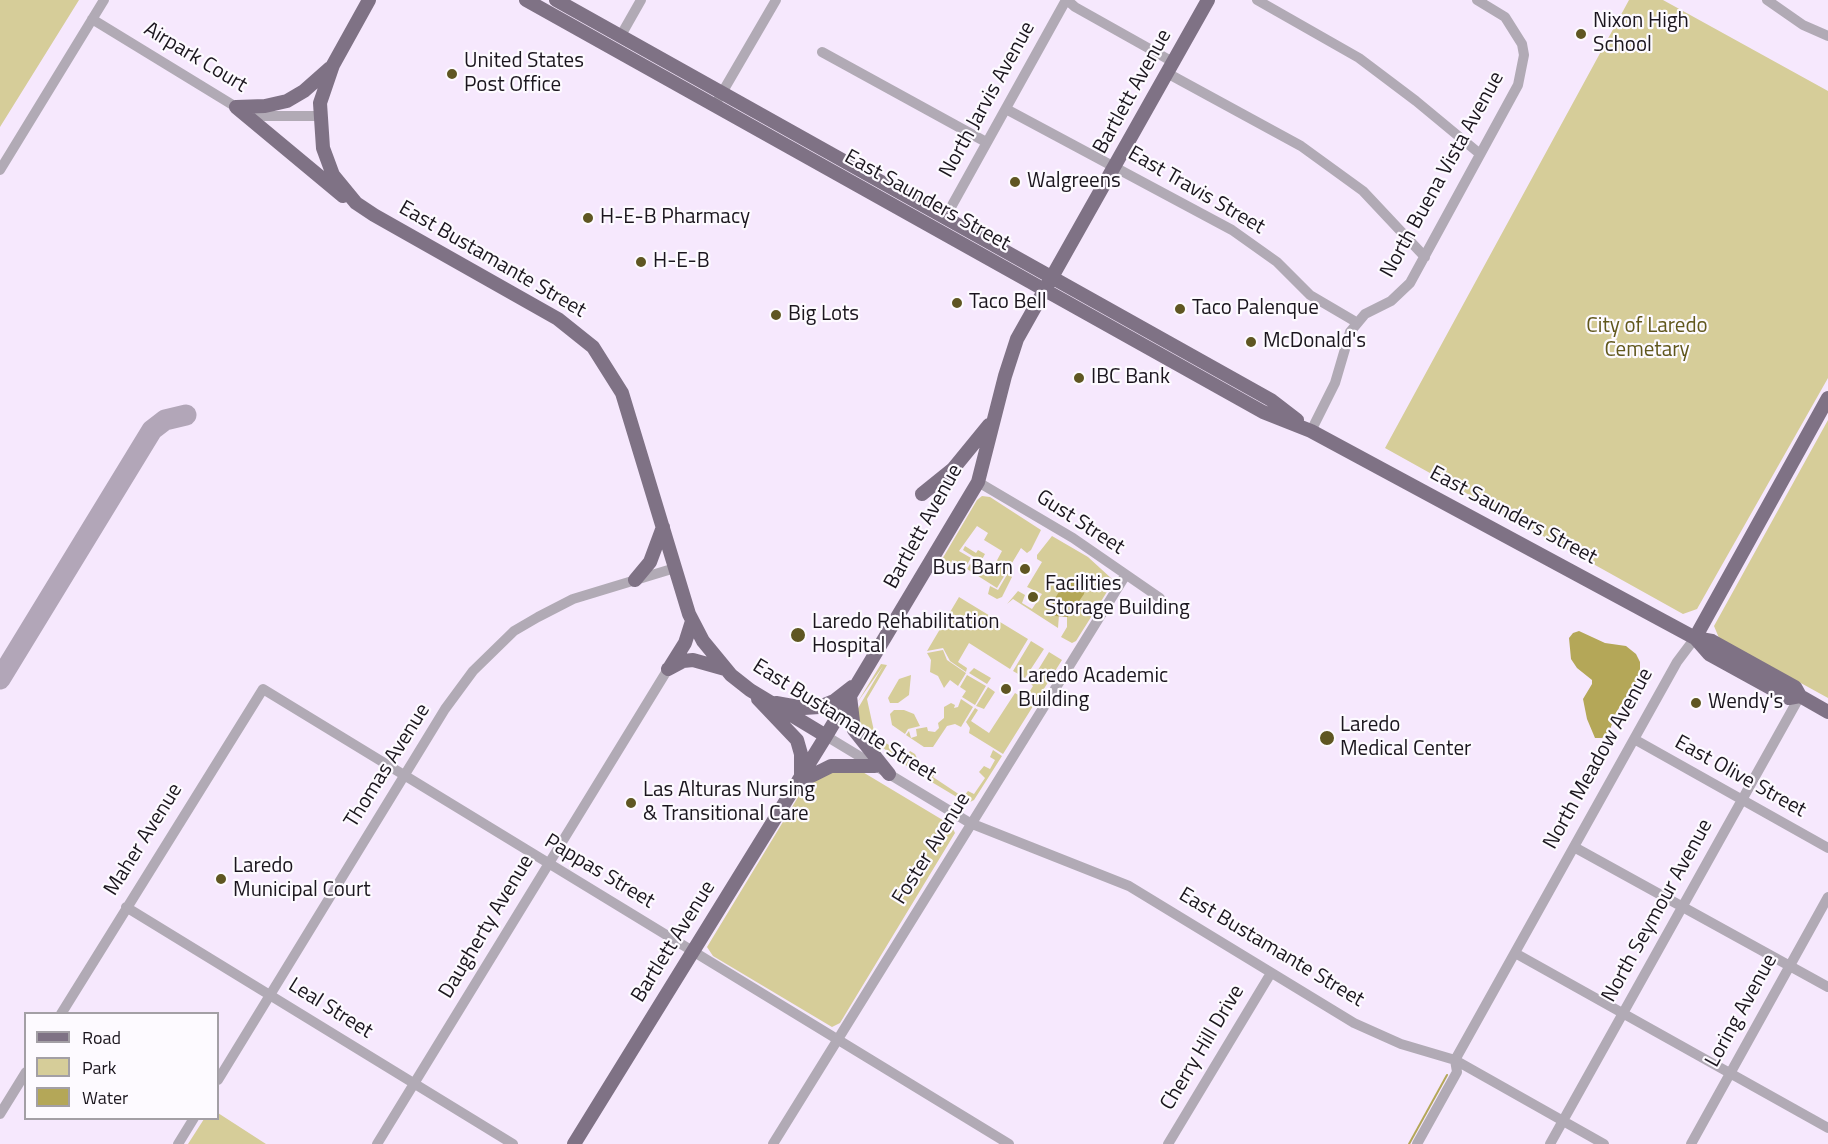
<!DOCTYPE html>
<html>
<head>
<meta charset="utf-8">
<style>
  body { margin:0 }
  #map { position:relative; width:1828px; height:1144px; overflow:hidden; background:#f6e8fd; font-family:"Titillium Web",sans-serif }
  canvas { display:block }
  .legend { position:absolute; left:24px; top:1012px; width:195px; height:108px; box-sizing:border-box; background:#fdfaff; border:2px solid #a39fa5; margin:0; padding:8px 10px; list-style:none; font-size:18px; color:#1b161e }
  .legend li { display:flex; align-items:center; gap:12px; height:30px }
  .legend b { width:30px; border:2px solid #a39fa5 }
</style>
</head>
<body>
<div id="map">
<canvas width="1828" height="1144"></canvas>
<ul class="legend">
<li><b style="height:8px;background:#7f7285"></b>Road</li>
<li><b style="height:16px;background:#d6cd99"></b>Park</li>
<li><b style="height:16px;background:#b4a758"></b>Water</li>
</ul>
</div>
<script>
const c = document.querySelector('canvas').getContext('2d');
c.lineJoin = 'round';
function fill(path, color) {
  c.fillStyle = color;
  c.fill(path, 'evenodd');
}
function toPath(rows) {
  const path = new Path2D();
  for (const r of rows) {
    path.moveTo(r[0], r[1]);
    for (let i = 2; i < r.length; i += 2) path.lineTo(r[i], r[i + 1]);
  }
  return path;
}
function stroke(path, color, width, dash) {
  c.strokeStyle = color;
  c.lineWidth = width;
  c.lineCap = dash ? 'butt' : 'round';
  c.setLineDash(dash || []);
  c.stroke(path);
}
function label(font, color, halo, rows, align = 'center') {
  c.font = font + ' "Titillium Web",sans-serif';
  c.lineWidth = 4.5;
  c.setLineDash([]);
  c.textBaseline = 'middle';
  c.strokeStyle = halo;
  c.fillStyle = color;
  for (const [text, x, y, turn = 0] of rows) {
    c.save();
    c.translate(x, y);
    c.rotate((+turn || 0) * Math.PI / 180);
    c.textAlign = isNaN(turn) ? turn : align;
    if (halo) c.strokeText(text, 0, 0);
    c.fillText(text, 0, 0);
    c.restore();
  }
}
const green = toPath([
  [0,0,79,0,0,127],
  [1629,0,1663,0,1828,91,1828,378,1697,609,1683,614,1385,448],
  [1828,420,1828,698,1719,638,1714,626],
  [982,496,990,497,1041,530,1031,550,1027,553,1021,548,997,588,967,569,970,564,989,575,1002,551,984,540,988,533,977,526,959,551,971,558,965,568,952,560,951,567,947,568,941,561,977,500],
  [1052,536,1088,557,1112,579,1110,587,1076,641,1072,643,1061,637,1067,627,1067,614,1059,615,1058,628,1013,599,1007,604,1018,591,1025,595,1022,603,1032,609,1042,594,1027,587,1042,562,1037,559,1037,555],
  [965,546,976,553,978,550,985,554,978,567,971,563,974,557,963,550],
  [1008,573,1012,577,1002,597,997,599,988,594,990,586,998,590],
  [959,597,1028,639,1010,669,969,643,958,662,967,668,966,672,950,661,943,648,927,651],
  [1031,641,1044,649,1025,678,1013,671],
  [943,650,947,660,966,673,958,686,950,680,944,688,938,676,930,672,931,660,927,653],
  [1049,652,1062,660,1003,754,969,733,970,728,966,722,975,708,978,710,971,721,989,733,1015,693,1025,699,1033,686,1030,683],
  [881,664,887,665,867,699,874,731,879,738,906,757,910,751,915,754,918,760,912,770,860,730,857,710,883,666,857,703],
  [974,668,991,678,987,684,969,673],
  [911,675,909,695,898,703,890,703,888,698,899,679],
  [967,675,986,686,975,705,962,697,966,691,960,687],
  [988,687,995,692,984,709,979,707,976,706],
  [961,699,973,707,961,727,955,724,947,726,933,747,924,747,906,735,909,731,911,738,917,736,916,729,927,727,928,731,935,732,939,728,938,723,944,718,944,707,951,703,955,705,954,708,958,707],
  [894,710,904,710,914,714,920,726,908,729,905,734,892,725,890,714],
  [993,750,1002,756,974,800,970,802,965,802,920,775,925,767,930,767,936,771,933,777,963,797,968,791,974,794,985,778,979,772,984,766,990,769,995,760,990,757],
  [861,771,951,825,955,833,840,1023,832,1027,713,956,707,947,806,784,819,773],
  [218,1113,266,1144,188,1144,204,1119,218,1118]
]);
const water = toPath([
  [1075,577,1085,583,1084,594,1068,617,1055,616,1051,610,1054,600,1065,582],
  [1579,631,1605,643,1626,646,1636,654,1640,662,1640,676,1617,711,1609,732,1602,738,1595,738,1587,719,1583,699,1592,684,1592,680,1577,668,1571,659,1569,638,1573,633]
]);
const stream = toPath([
  [1409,1144,1447,1075]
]);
const taxiway = toPath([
  [0,679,152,430,165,420,186,415]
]);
const minor = toPath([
  [1067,0,1075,7,1173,62],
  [1257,0,1359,58,1416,101,1480,154],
  [1767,0,1803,25,1828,36],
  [92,19,236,107,265,116,319,116],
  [620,37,641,0],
  [822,52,986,142],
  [1167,73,1301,146,1363,191,1425,257],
  [719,98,776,0],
  [1006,109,1232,230,1277,262,1310,295,1356,322],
  [0,170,104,0],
  [945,218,1066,0],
  [1311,431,1335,383,1350,332,1365,314,1391,301,1410,283,1518,85,1524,55,1522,44,1505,17,1477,0],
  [978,482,1073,538,1160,598],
  [826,736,970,823,1129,886,1354,1023,1401,1044,1455,1060,1604,1144],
  [1634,739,1828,848],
  [1574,847,1828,987],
  [126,907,513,1144],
  [1515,953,1828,1128],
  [61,1014,263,689,1009,1144],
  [218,1080,445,709,473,671,514,631,538,617,573,599,675,568],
  [0,1114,26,1072],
  [178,1144,194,1118],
  [377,1144,668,669],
  [773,1144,1125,576],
  [1168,1144,1271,973],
  [1417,1144,1457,1072,1455,1060,1677,662,1695,638],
  [1550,1144,1800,696],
  [1691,1144,1828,897]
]);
const major = toPath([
  [369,0,333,65,320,103,323,148,333,175,356,203,374,215,558,319,593,347,622,393,689,614,703,641,731,675,750,690,826,736],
  [526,0,1263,412,1311,431,1695,638,1712,641,1795,687,1800,696,1828,712],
  [556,0,1271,400,1297,420],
  [236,107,343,196],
  [236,107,265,106,287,101,304,91,330,68],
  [922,494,953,469,989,425],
  [635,580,650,562,663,527],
  [1695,638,1828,398],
  [1695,638,1709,654,1789,698,1800,696],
  [670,667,685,643,692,621],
  [668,669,683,661,693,660,725,669],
  [850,696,854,730,889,774],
  [758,699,797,740,801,754,801,774],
  [776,703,804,708,819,707,834,701,852,687],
  [799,782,831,766,875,766],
  [574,1144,826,736,978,482,1005,376,1017,339,1208,0]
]);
const markers = [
  [1581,34,6,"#5f5622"],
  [452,74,6,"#5f5622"],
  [1015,182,6,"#5f5622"],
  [588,218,6,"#5f5622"],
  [641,262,6,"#5f5622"],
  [957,303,6,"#5f5622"],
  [1180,309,6,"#5f5622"],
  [776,315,6,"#5f5622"],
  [1251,342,6,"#5f5622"],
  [1079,378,6,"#5f5622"],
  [1025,569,6,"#5f5622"],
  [1033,597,6,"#5f5622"],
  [798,635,8,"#5f5622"],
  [1006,689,6,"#5f5622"],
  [1696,703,6,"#5f5622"],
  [1327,738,8,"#5f5622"],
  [631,803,6,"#5f5622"],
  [221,879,6,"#5f5622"]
];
const poiNames = [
  ["Nixon High",1593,22],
  ["School",1593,46],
  ["United States",464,62],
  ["Post Office",464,86],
  ["Walgreens",1027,182],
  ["H-E-B Pharmacy",600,218],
  ["H-E-B",653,262],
  ["Taco Bell",969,303],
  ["Taco Palenque",1192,309],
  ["Big Lots",788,315],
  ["McDonald's",1263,342],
  ["IBC Bank",1091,378],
  ["Bus Barn",1013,569,"right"],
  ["Facilities",1045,585],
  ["Storage Building",1045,609],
  ["Laredo Rehabilitation",812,623],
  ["Hospital",812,647],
  ["Laredo Academic",1018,677],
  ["Building",1018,701],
  ["Wendy's",1708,703],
  ["Laredo",1340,726],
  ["Medical Center",1340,750],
  ["Las Alturas Nursing",643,791],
  ["& Transitional Care",643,815],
  ["Laredo",233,867],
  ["Municipal Court",233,891]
];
const streetNames = [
  ["Airpark Court",195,58,31],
  ["Bartlett Avenue",1133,92,-61],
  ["North Jarvis Avenue",988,100,-61],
  ["North Buena Vista Avenue",1443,175,-61],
  ["East Travis Street",1196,191,30],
  ["East Saunders Street",927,201,29],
  ["East Bustamante Street",492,260,30],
  ["East Saunders Street",1513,516,28],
  ["Gust Street",1080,523,33],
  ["Bartlett Avenue",924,527,-61],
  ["East Bustamante Street",844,721,32],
  ["North Meadow Avenue",1599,759,-61],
  ["Thomas Avenue",388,766,-58],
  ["East Olive Street",1740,777,29],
  ["Maher Avenue",144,840,-58],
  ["Foster Avenue",932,849,-58],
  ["Pappas Street",599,872,31],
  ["North Seymour Avenue",1658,911,-61],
  ["Daugherty Avenue",487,927,-59],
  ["Bartlett Avenue",674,942,-58],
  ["East Bustamante Street",1271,948,31],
  ["Leal Street",330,1009,32],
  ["Loring Avenue",1742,1011,-61],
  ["Cherry Hill Drive",1203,1048,-59]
];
const parkNames = [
  ["City of Laredo",1647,327],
  ["Cemetary",1647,351]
];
fill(green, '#d6cd99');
fill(water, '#b4a758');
stroke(stream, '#b4a758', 2);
stroke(taxiway, '#b2a6b8', 21);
stroke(minor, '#b1aab5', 10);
stroke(major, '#7f7285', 14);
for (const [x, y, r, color] of markers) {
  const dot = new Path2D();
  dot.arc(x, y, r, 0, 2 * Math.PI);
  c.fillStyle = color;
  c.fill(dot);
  stroke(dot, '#fdfaff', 2);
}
label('21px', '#1b161e', '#fdfaff', poiNames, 'left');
label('21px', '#1b161e', '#fdfaff', streetNames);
label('21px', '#60571c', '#fdfaff', parkNames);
</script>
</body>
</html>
